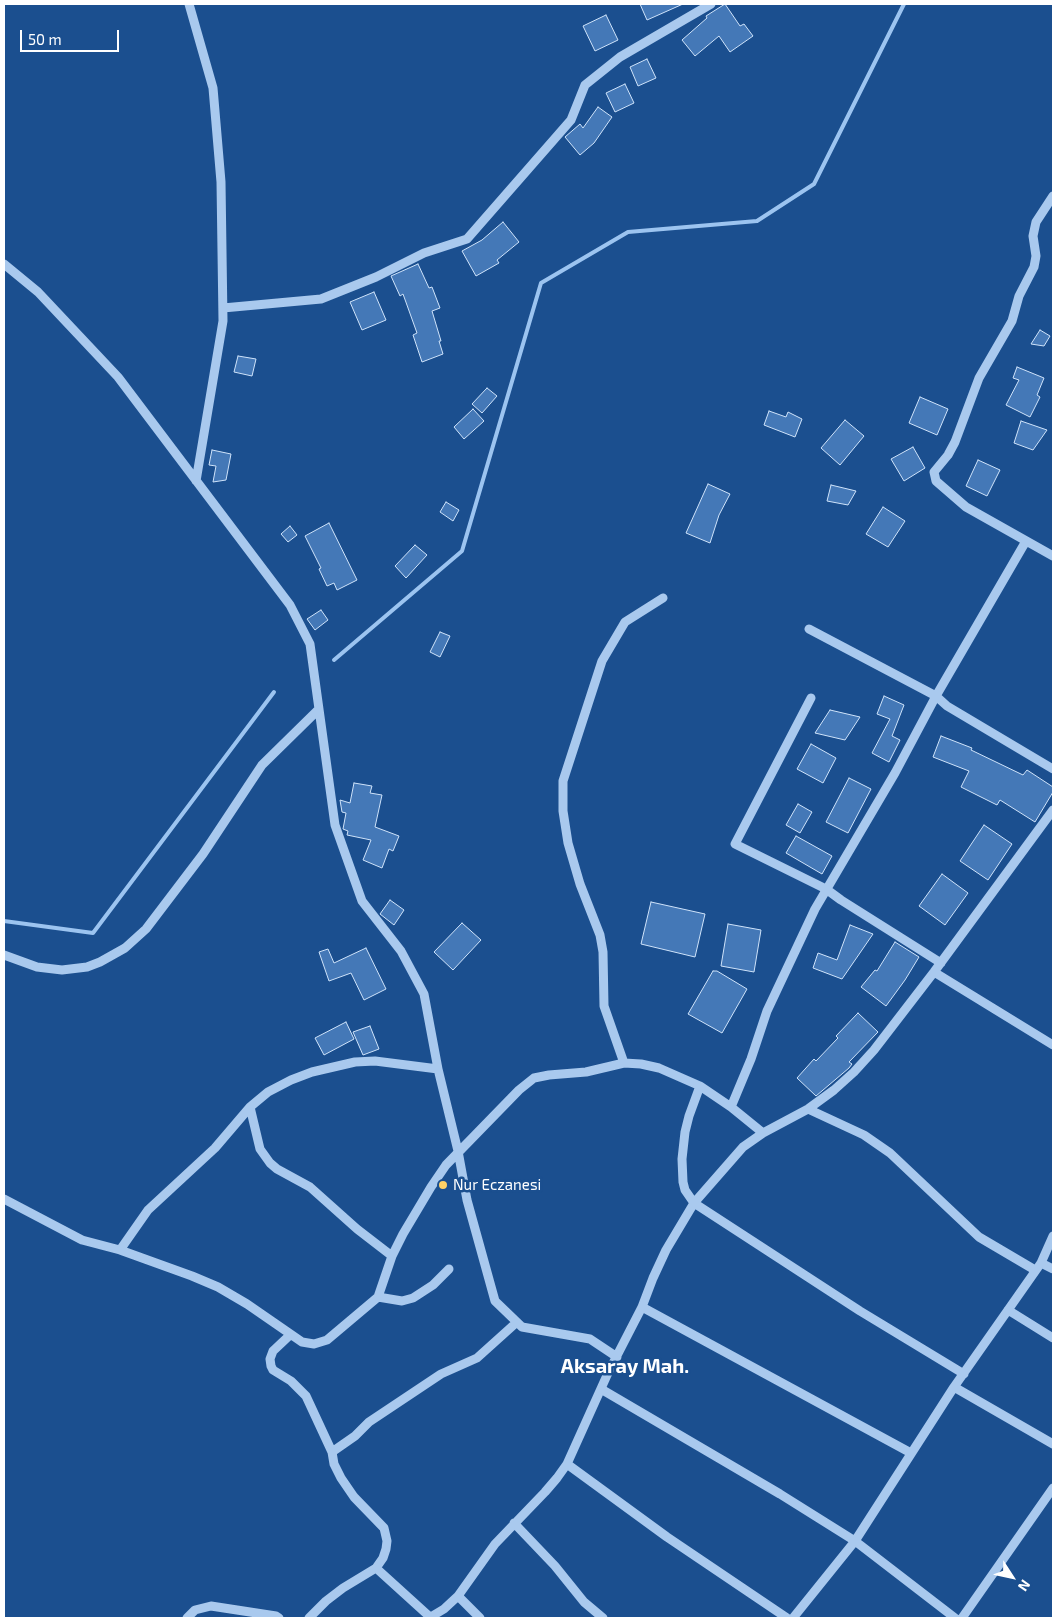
<!DOCTYPE html>
<html>
<head>
<meta charset="utf-8">
<style>
  body { margin:0 }
  #map { position:relative; width:1057px; height:1622px; overflow:hidden; background:#1b4f8f; font-family:"Exo 2",sans-serif }
  canvas { display:block }
  .frame { position:absolute; inset:0; border:5px solid #fff; pointer-events:none }
  .north { position:absolute; left:987px; top:1552px; width:50px; height:50px; -webkit-text-stroke:4px #1b4f8f; paint-order:stroke; rotate:125deg; font-size:14px; font-weight:700; line-height:20px; text-align:center; color:#fff }
  .north::after { content:''; display:block; margin:auto; width:18px; height:22px; background:#fff; clip-path:polygon(50% 0,100% 100%,50% 72%,0 100%) }
  .scale { position:absolute; left:20px; top:30px; width:99px; height:22px; box-sizing:border-box; border:2px solid #fff; border-top:0; padding-left:6px; font-size:15px; line-height:18px; white-space:nowrap; color:#fff; -webkit-text-stroke:4px #1b4f8f; paint-order:stroke }
</style>
</head>
<body>
<div id="map">
<canvas width="1057" height="1622"></canvas>
<div class="frame"></div>
<div class="north">N</div>
<div class="scale">50 m</div>
</div>
<script>
const c = document.querySelector('canvas').getContext('2d');
c.lineJoin = 'round';
function toPath(rows) {
  const path = new Path2D();
  for (const r of rows) {
    path.moveTo(r[0], r[1]);
    for (let i = 2; i < r.length; i += 2) path.lineTo(r[i], r[i + 1]);
  }
  return path;
}
function stroke(path, color, width, dash) {
  c.strokeStyle = color;
  c.lineWidth = width;
  c.lineCap = dash ? 'butt' : 'round';
  c.setLineDash(dash || []);
  c.stroke(path);
}
function fill(path, color) {
  c.fillStyle = color;
  c.fill(path, 'evenodd');
}
function label(font, color, halo, rows, align = 'center') {
  c.font = font + ' "Exo 2",sans-serif';
  c.lineWidth = 5;
  c.setLineDash([]);
  c.textBaseline = 'middle';
  c.strokeStyle = halo;
  c.fillStyle = color;
  for (const [text, x, y, turn = 0] of rows) {
    c.save();
    c.translate(x, y);
    c.rotate((+turn || 0) * Math.PI / 180);
    c.textAlign = isNaN(turn) ? turn : align;
    if (halo) c.strokeText(text, 0, 0);
    c.fillText(text, 0, 0);
    c.restore();
  }
}
const stream = toPath([
  [334,660,462,551,541,283,628,232,757,221,814,184,904,4],
  [4,921,93,933,274,692]
]);
const building = toPath([
  [640,4,683,4,647,20,640,4],
  [725,4,740,26,744,24,753,36,730,52,719,36,695,56,682,40,707,18,706,16,725,4],
  [606,15,618,40,595,51,583,26,606,15],
  [647,59,656,78,638,86,630,67,647,59],
  [625,84,634,103,615,112,606,93,625,84],
  [598,107,612,117,594,143,580,155,565,137,580,124,583,128,598,107],
  [503,222,519,242,497,260,499,263,476,276,462,251,482,240,503,222],
  [418,264,429,288,432,287,440,308,432,311,441,341,439,341,443,354,422,362,413,335,417,333,403,294,400,296,391,276,418,264],
  [374,292,386,320,362,330,350,302,374,292],
  [1040,330,1050,336,1044,346,1031,344,1040,330],
  [238,356,256,359,252,376,234,372,238,356],
  [1017,367,1044,378,1037,395,1040,397,1030,417,1006,405,1019,380,1013,378,1017,367],
  [487,388,497,396,482,413,472,404,487,388],
  [920,397,948,409,937,435,909,423,920,397],
  [473,409,484,421,464,439,454,427,473,409],
  [769,411,786,417,788,412,802,419,795,437,764,425,769,411],
  [845,420,864,436,840,465,821,448,845,420],
  [1021,421,1047,430,1033,450,1014,443,1021,421],
  [913,447,925,468,904,481,891,459,913,447],
  [212,450,231,454,226,480,213,482,216,466,209,465,212,450],
  [978,460,1000,470,987,496,966,486,978,460],
  [708,484,730,494,719,515,710,543,686,533,708,484],
  [831,485,856,491,848,505,827,501,831,485],
  [446,502,459,510,453,521,440,512,446,502],
  [883,507,905,521,888,547,866,534,883,507],
  [329,523,357,580,337,590,334,583,327,586,319,569,321,568,305,536,329,523],
  [290,526,297,535,288,542,281,534,290,526],
  [415,545,427,555,406,578,395,566,415,545],
  [321,610,328,620,315,630,307,619,321,610],
  [440,632,450,636,440,657,430,652,440,632],
  [884,696,904,705,892,736,900,740,889,762,872,753,890,719,877,714,884,696],
  [830,710,860,717,845,740,815,733,830,710],
  [941,736,972,748,971,750,1023,775,1027,770,1053,787,1053,792,1035,822,1000,800,997,805,961,787,969,771,933,757,941,736],
  [811,744,836,758,823,783,797,769,811,744],
  [849,778,871,789,848,833,826,822,849,778],
  [354,783,372,786,370,793,382,795,375,827,399,836,393,851,389,849,382,868,363,860,371,840,347,835,348,831,343,829,346,813,342,812,340,800,350,803,354,783],
  [798,804,812,812,800,833,786,825,798,804],
  [984,825,1012,844,988,880,960,861,984,825],
  [796,836,832,856,822,874,786,853,796,836],
  [942,874,968,893,945,925,919,906,942,874],
  [390,900,404,910,394,925,380,914,390,900],
  [651,902,705,914,695,957,641,944,651,902],
  [462,923,481,940,453,970,434,952,462,923],
  [728,924,761,930,754,972,721,966,728,924],
  [850,925,873,934,842,979,813,968,818,953,837,960,850,925],
  [895,942,919,957,905,980,886,1006,861,987,875,970,877,971,895,942],
  [366,948,386,989,364,1000,351,973,329,981,319,952,328,949,334,963,366,948],
  [713,971,717,971,747,989,722,1033,688,1014,713,971],
  [858,1013,878,1032,849,1062,852,1064,849,1068,816,1096,797,1078,814,1059,816,1061,838,1038,836,1036,858,1013],
  [346,1022,354,1039,324,1055,315,1038,346,1022],
  [370,1026,379,1049,363,1055,353,1032,370,1026]
]);
const minor = toPath([
  [189,4,213,88,221,182,223,321,196,481],
  [1053,196,1036,222,1033,236,1036,256,1034,267,1019,296,1012,321,979,378,955,442,948,455,934,472,936,481,966,507,1053,556],
  [4,264,38,292,118,377,290,605,310,644,335,825,362,901,401,951,424,994,438,1069,458,1151,467,1200,495,1301,522,1327,590,1339,617,1357],
  [223,308,321,299,376,277,424,253,467,239,571,120,585,85,620,57,711,4],
  [809,629,936,696,1026,541],
  [811,698,735,844,826,889,841,900,941,963],
  [4,955,37,967,62,970,87,967,100,962,125,948,146,929,203,854,262,765,319,709],
  [934,972,1053,1045],
  [624,1063,604,1006,603,952,600,935,580,884,568,843,563,811,563,781,602,661,625,622,663,598],
  [700,1086,689,1116,685,1132,682,1159,683,1182,685,1190,694,1203,860,1311,964,1374],
  [250,1107,260,1149,270,1163,277,1169,310,1187,357,1229,392,1256],
  [808,1109,864,1135,890,1153,979,1237,1035,1270],
  [763,1133,731,1107,751,1059,767,1011,815,909,895,773,936,696,947,706,1053,769],
  [4,1199,82,1240,120,1250,192,1276,218,1287,247,1304,302,1342,314,1344,327,1340,378,1297,392,1256,403,1234,431,1187,446,1165,519,1090,534,1078,549,1075,586,1072,624,1063,641,1064,659,1068,700,1086,731,1107],
  [120,1250,148,1210,215,1148,250,1107,268,1092,291,1080,312,1072,355,1062,375,1061,438,1069],
  [1041,1263,1053,1269],
  [378,1297,402,1301,413,1298,433,1285,449,1269],
  [642,1307,911,1453],
  [1008,1310,1053,1338],
  [290,1335,273,1351,270,1359,271,1366,273,1370,291,1381,306,1396,332,1452],
  [954,1387,1053,1444],
  [601,1389,780,1494,855,1541,955,1618],
  [567,1464,667,1537,787,1618],
  [514,1523,555,1566,584,1602,603,1618],
  [376,1568,430,1617],
  [458,1596,480,1618],
  [187,1618,195,1610,211,1606,276,1616,279,1618],
  [309,1618,326,1601,343,1588,376,1568,383,1558,386,1549,387,1541,384,1528,354,1497,341,1478,334,1464,332,1452,355,1436,369,1422,441,1374,477,1358,517,1322],
  [429,1618,444,1609,458,1596,495,1544,545,1492,557,1478,567,1464,608,1373,642,1307,653,1278,666,1250,694,1203,743,1147,763,1133,808,1109,834,1090,854,1072,874,1050,934,972,1053,810],
  [793,1618,855,1541,954,1387,1041,1263,1053,1236],
  [962,1618,1053,1488]
]);
const markers = [
  [443,1185,5,"#ffd166"]
];
const poiNames = [
  ["Nur Eczanesi",453,1185]
];
const districtNames = [
  ["Aksaray Mah.",625,1366]
];
stroke(stream, '#9cc4f0', 4);
fill(building, '#4478b7');
stroke(building, '#cfe3fa', 1);
stroke(minor, '#a9c9ee', 9);
for (const [x, y, r, color] of markers) {
  const dot = new Path2D();
  dot.arc(x, y, r, 0, 2 * Math.PI);
  c.fillStyle = color;
  c.fill(dot);
  stroke(dot, '#1b4f8f', 2);
}
label('15px', '#fff', '#1b4f8f', poiNames, 'left');
label('bold 20px', '#fff', '#1b4f8f', districtNames);
</script>
</body>
</html>
